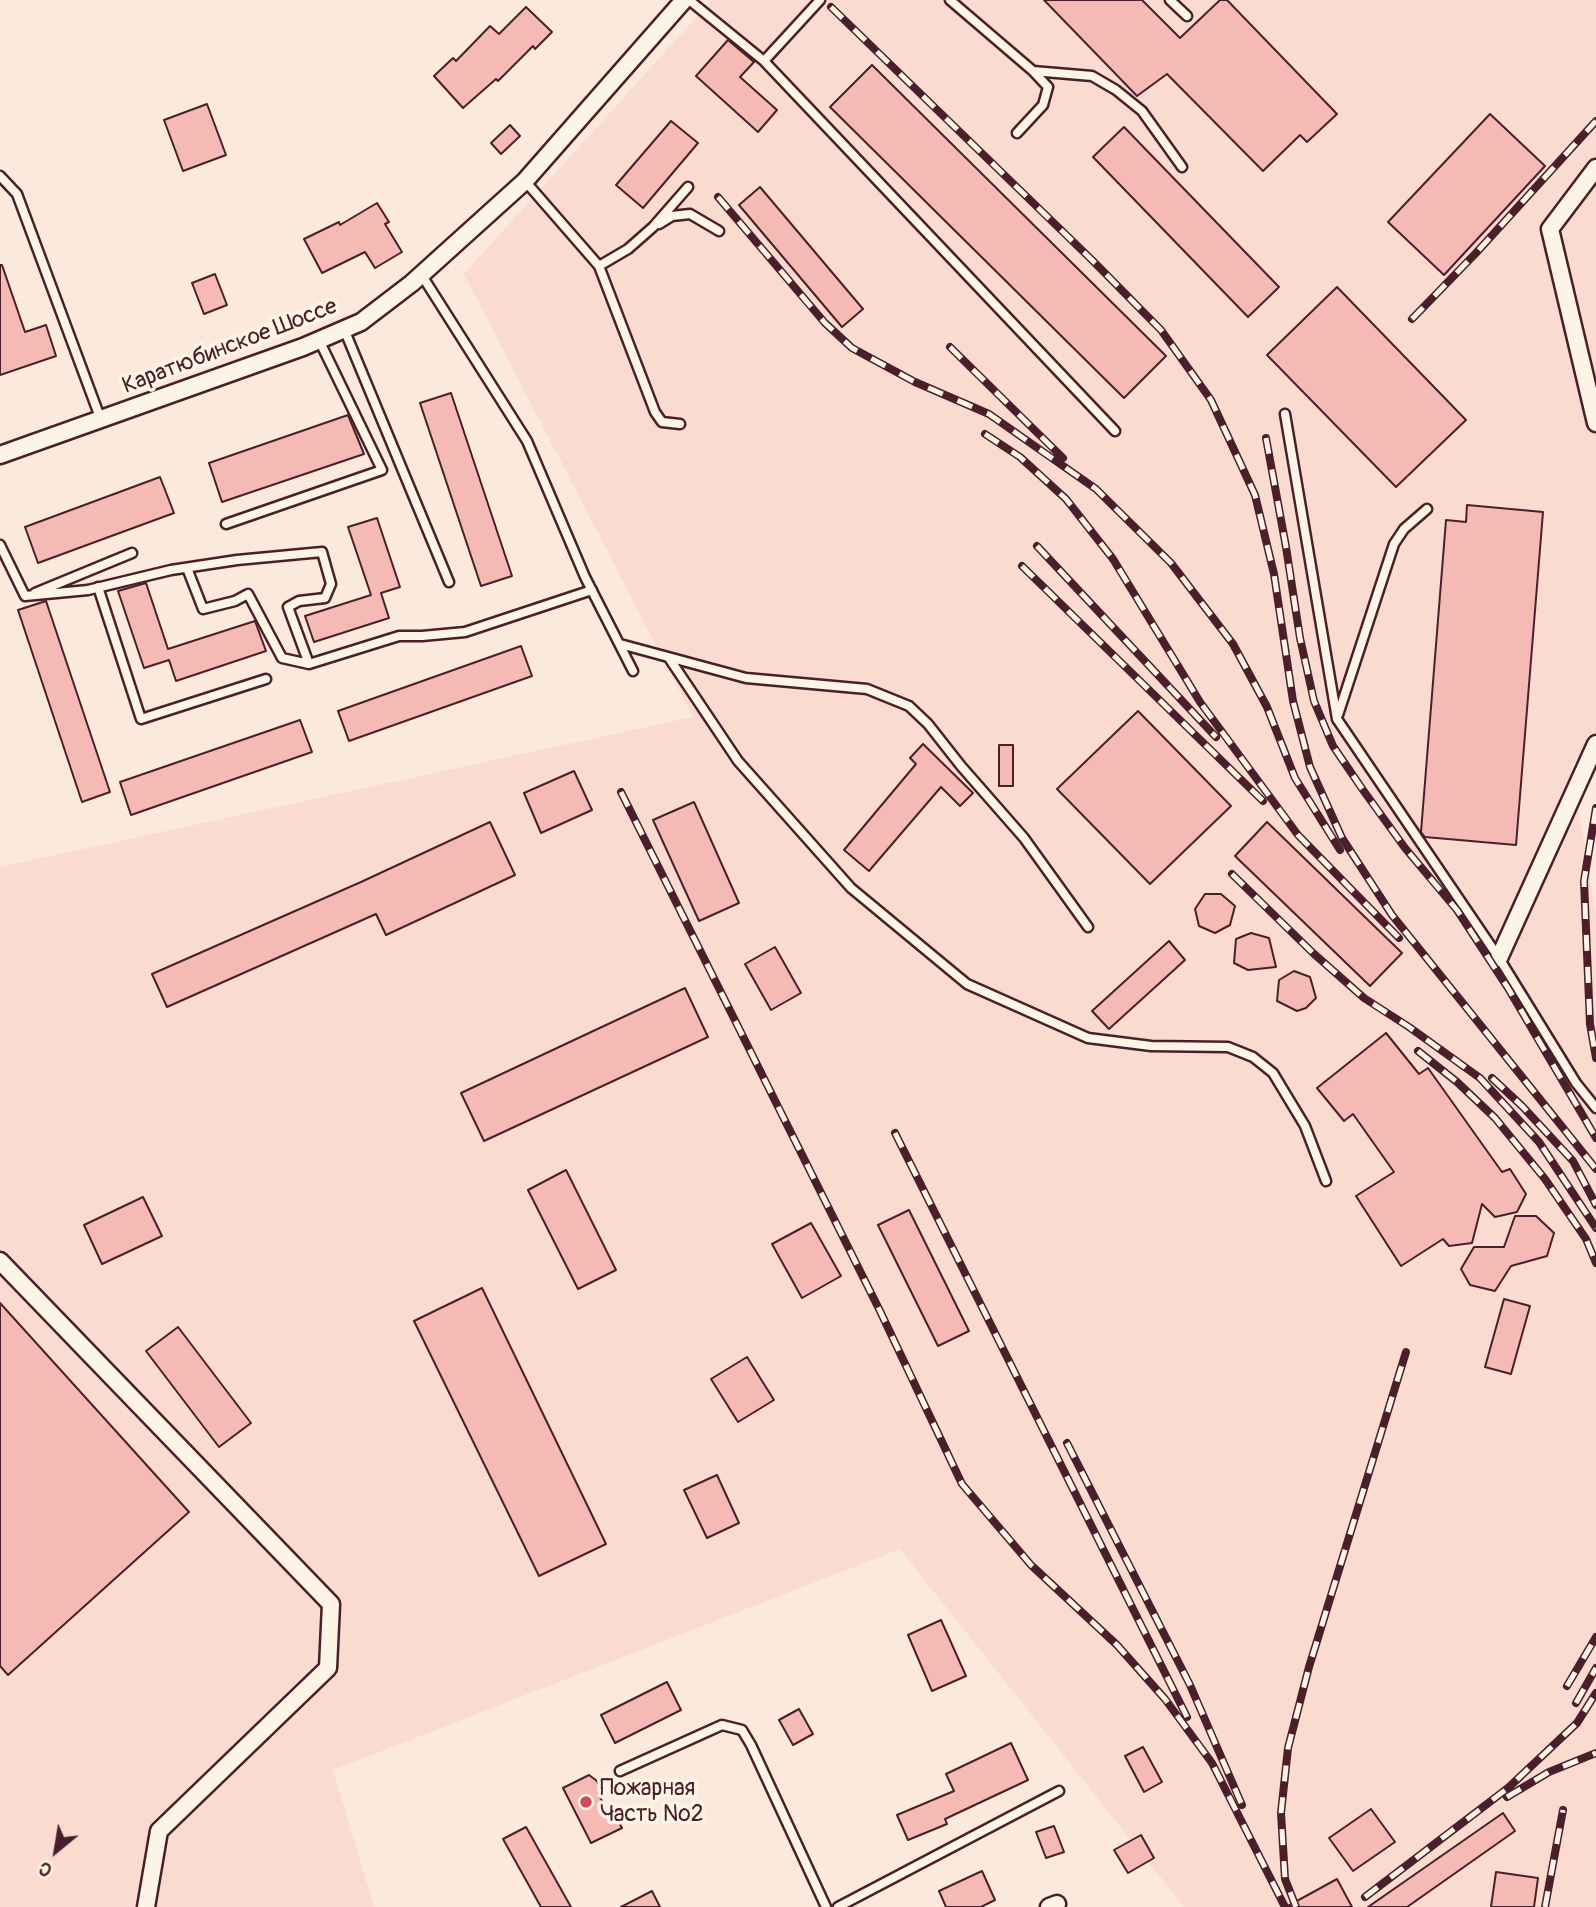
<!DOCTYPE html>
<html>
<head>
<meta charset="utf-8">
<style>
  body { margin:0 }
  #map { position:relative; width:1596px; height:1907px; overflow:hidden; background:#fbe9db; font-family:Pangolin,sans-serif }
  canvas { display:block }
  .north { position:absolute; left:21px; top:1816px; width:70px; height:70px; -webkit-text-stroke:5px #fcf5e5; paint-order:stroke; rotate:210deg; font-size:19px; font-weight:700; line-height:28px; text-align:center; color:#4a1f2b }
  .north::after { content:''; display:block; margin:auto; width:24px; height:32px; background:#4a1f2b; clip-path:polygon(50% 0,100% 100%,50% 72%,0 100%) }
</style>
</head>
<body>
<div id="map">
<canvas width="1596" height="1907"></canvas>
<div class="north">С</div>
</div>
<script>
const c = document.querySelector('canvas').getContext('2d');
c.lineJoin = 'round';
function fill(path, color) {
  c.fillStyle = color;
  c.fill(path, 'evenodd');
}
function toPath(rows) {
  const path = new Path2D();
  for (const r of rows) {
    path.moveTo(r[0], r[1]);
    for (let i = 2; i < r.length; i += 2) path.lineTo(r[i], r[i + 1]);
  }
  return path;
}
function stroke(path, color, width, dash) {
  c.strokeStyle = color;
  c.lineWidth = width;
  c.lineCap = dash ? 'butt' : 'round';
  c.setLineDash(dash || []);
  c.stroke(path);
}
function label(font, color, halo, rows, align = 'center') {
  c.font = font + ' Pangolin,sans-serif';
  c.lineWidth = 7;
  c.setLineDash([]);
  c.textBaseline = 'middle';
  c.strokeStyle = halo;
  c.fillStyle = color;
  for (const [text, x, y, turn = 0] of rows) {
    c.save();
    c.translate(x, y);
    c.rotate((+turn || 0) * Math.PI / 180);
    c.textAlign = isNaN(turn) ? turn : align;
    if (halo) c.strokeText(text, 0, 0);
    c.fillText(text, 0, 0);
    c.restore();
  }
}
const built = toPath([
  [712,0,1596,0,1596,756,1571,764,1596,914,1596,1907,1184,1907,900,1549,333,1770,374,1907,0,1907,0,867,693,717,464,274]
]);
const building = toPath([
  [1044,0,1142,0,1180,38,1220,0,1227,0,1337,114,1307,142,1300,135,1263,171,1167,74,1137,96,1044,0],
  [526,7,552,32,535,49,533,46,498,81,496,79,463,108,434,76,453,58,456,61,490,26,499,34,526,7],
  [728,40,754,62,740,77,777,110,758,132,696,76,728,40],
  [872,65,1166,356,1124,398,830,107,872,65],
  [207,104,226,155,183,171,164,120,207,104],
  [1490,114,1545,166,1444,275,1388,222,1490,114],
  [671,121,698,143,643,208,616,185,671,121],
  [510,125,520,136,501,154,491,143,510,125],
  [1124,127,1279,287,1248,317,1093,157,1124,127],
  [760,187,863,309,842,327,739,205,760,187],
  [377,203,389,222,385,224,402,252,375,268,365,252,322,273,304,239,339,222,340,225,377,203],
  [0,265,2,265,25,332,46,325,56,356,0,375,0,265],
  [215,274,227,305,204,314,192,283,215,274],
  [1337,287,1466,420,1396,487,1267,355,1337,287],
  [451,393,512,576,481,586,420,403,451,393],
  [348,415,364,454,222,502,209,463,348,415],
  [160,477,174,513,38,563,25,527,160,477],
  [1467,505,1543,512,1516,845,1425,837,1421,832,1446,520,1466,522,1467,505],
  [377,518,400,587,381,593,389,618,314,642,305,616,371,595,348,527,377,518],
  [146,583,168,649,255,621,266,651,176,681,169,660,144,668,118,591,146,583],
  [46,601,110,792,82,802,18,610,46,601],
  [521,646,532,676,349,741,338,711,521,646],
  [1138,711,1231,806,1150,884,1057,789,1138,711],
  [300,720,312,752,131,815,120,782,300,720],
  [923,744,973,793,960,806,941,787,869,871,844,850,916,764,910,758,923,744],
  [999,745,1013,745,1013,786,999,786,999,745],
  [574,771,592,810,541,833,524,793,574,771],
  [694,802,739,903,699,921,653,820,694,802],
  [490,822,515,875,386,935,376,914,167,1007,152,974,361,882,490,822],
  [1267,822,1402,953,1370,986,1235,856,1267,822],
  [1205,894,1221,894,1235,906,1230,925,1215,933,1199,926,1195,909,1205,894],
  [1251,933,1269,938,1276,967,1248,970,1234,963,1236,939,1251,933],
  [1169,941,1185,960,1109,1029,1092,1011,1169,941],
  [775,947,801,993,771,1010,745,964,775,947],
  [1294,971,1310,977,1316,998,1306,1008,1297,1011,1277,1001,1279,980,1294,971],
  [685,988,708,1037,484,1141,461,1093,685,988],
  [1386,1033,1419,1074,1428,1068,1502,1172,1510,1169,1526,1194,1517,1212,1495,1217,1482,1204,1472,1243,1449,1246,1443,1239,1401,1266,1356,1196,1394,1172,1353,1114,1344,1121,1317,1088,1386,1033],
  [566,1170,616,1270,578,1289,528,1190,566,1170],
  [143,1197,162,1236,102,1264,84,1225,143,1197],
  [909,1210,969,1331,938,1346,878,1225,909,1210],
  [1515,1216,1536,1216,1554,1233,1547,1256,1511,1266,1495,1291,1470,1285,1461,1269,1474,1247,1504,1247,1515,1216],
  [811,1223,841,1276,802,1298,772,1244,811,1223],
  [482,1288,606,1544,539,1576,414,1321,482,1288],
  [1504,1299,1530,1306,1511,1374,1485,1367,1504,1299],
  [0,1303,189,1512,8,1675,0,1666,0,1303],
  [178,1327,251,1423,219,1447,146,1351,178,1327],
  [747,1357,774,1400,738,1422,711,1379,747,1357],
  [717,1475,739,1523,707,1538,684,1490,717,1475],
  [941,1620,966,1676,932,1691,908,1635,941,1620],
  [667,1682,681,1710,615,1743,601,1715,667,1682],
  [799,1709,813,1734,793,1745,779,1720,799,1709],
  [1011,1743,1028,1780,945,1819,947,1824,908,1840,897,1815,954,1791,946,1774,1011,1743],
  [1143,1747,1162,1782,1144,1792,1125,1756,1143,1747],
  [589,1775,597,1781,602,1791,598,1793,607,1811,613,1811,622,1828,591,1843,563,1788,589,1775],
  [1371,1809,1395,1842,1353,1871,1329,1838,1371,1809],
  [1503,1813,1515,1831,1508,1836,1407,1907,1368,1907,1503,1813],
  [1054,1826,1064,1852,1046,1858,1036,1832,1054,1826],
  [526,1827,571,1907,541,1907,503,1839,526,1827],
  [1141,1835,1154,1858,1128,1873,1114,1850,1141,1835],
  [982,1871,995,1900,981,1907,946,1907,939,1891,982,1871],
  [1496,1872,1538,1878,1534,1907,1491,1907,1496,1872],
  [1337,1879,1352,1907,1286,1907,1337,1879],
  [652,1891,660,1907,621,1907,652,1891]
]);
const lane = toPath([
  [689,0,764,61,1115,431],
  [950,0,1033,71,1048,87,1043,105,1017,133],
  [1170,0,1187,16],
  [764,61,820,0],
  [1033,71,1092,76,1116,90,1142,111,1182,167],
  [0,176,17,194,101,420],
  [525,181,599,266,655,412,662,422,680,424],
  [659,224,672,216,690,214,719,231],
  [599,266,628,249,653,227,688,187],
  [421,274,527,441,585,577,633,671],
  [344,329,449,582],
  [1285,414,1337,719,1499,958,1576,1083,1596,1108],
  [226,524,382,470,319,340],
  [0,545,25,596,88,590,171,570,237,560,322,552,331,584,325,598,299,601,288,607,309,664,399,636,422,636,465,632,592,590],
  [187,568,203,609,235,601,248,594,282,658,309,664],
  [98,587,141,719,266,679],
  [35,593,132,553],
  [620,644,746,678,867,689,909,706,928,724,961,766,1024,838,1088,927],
  [669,658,738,761,851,888,967,984,1088,1038,1151,1046,1228,1047,1253,1057,1273,1073,1305,1126,1326,1181],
  [1338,715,1394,544,1404,529,1427,509],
  [620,1771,722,1725,742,1730,751,1745,826,1907],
  [838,1907,1059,1791]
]);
const street = toPath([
  [1596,168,1550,229,1596,423],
  [0,455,303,347,361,322,412,283,525,181,684,0],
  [1499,958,1596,744],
  [0,1261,331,1604,328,1668,159,1831,146,1907],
  [1049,1907,1057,1904]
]);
const rail = toPath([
  [831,7,1092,260,1161,330,1211,400,1255,495,1274,574,1293,701,1310,767,1342,838,1392,915,1596,1169],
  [718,197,825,323,852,348,915,382,989,414,1096,489,1171,563,1233,644,1267,707,1295,778,1340,850],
  [1412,319,1476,253,1596,121],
  [950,347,1063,458],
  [985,434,1020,457,1066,499,1113,559,1200,702,1298,835,1399,938],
  [1266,438,1286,547,1300,638,1314,701,1333,746,1363,790,1405,848,1457,910,1508,988,1596,1138],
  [1037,546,1216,737],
  [1022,566,1263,801],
  [621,792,880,1311,962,1484,1031,1565,1117,1645,1165,1699,1212,1763,1285,1907],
  [1596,808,1584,881,1590,1024,1596,1058],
  [1232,874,1313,953,1364,998,1409,1027,1480,1078,1539,1142,1596,1228],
  [1418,1051,1457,1082,1495,1118,1545,1179,1586,1239,1596,1263],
  [1492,1078,1522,1106,1573,1161,1596,1205],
  [895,1133,1187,1717],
  [1067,1443,1190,1685,1242,1805],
  [1567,1686,1596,1637],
  [1576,1703,1596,1668],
  [1507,1797,1549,1772,1596,1753],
  [1365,1897,1508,1788,1577,1723,1596,1693],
  [1296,1907,1285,1879,1281,1813,1288,1748,1309,1667,1406,1352],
  [1545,1907,1563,1810]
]);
const markers = [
  [586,1802,7,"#d1495b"]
];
const streetNames = [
  ["Каратюбинское Шоссе",230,347,-21]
];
const poiNames = [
  ["Пожарная",600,1789],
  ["Часть №2",600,1815]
];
fill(built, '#f9dbcf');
fill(building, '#f5bab4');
stroke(building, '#4a1f2b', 2);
stroke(lane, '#4a1f2b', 13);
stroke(street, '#4a1f2b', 21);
stroke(lane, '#fcf5e5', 8);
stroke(street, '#fcf5e5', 16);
stroke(rail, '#4a1f2b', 8);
stroke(rail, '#fcf5e5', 5, [16]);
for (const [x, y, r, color] of markers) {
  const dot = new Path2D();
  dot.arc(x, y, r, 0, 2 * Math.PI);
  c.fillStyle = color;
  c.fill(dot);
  stroke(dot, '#fcf5e5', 2.5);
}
label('23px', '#4a1f2b', '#fcf5e5', streetNames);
label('23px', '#4a1f2b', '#fcf5e5', poiNames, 'left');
</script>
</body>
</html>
